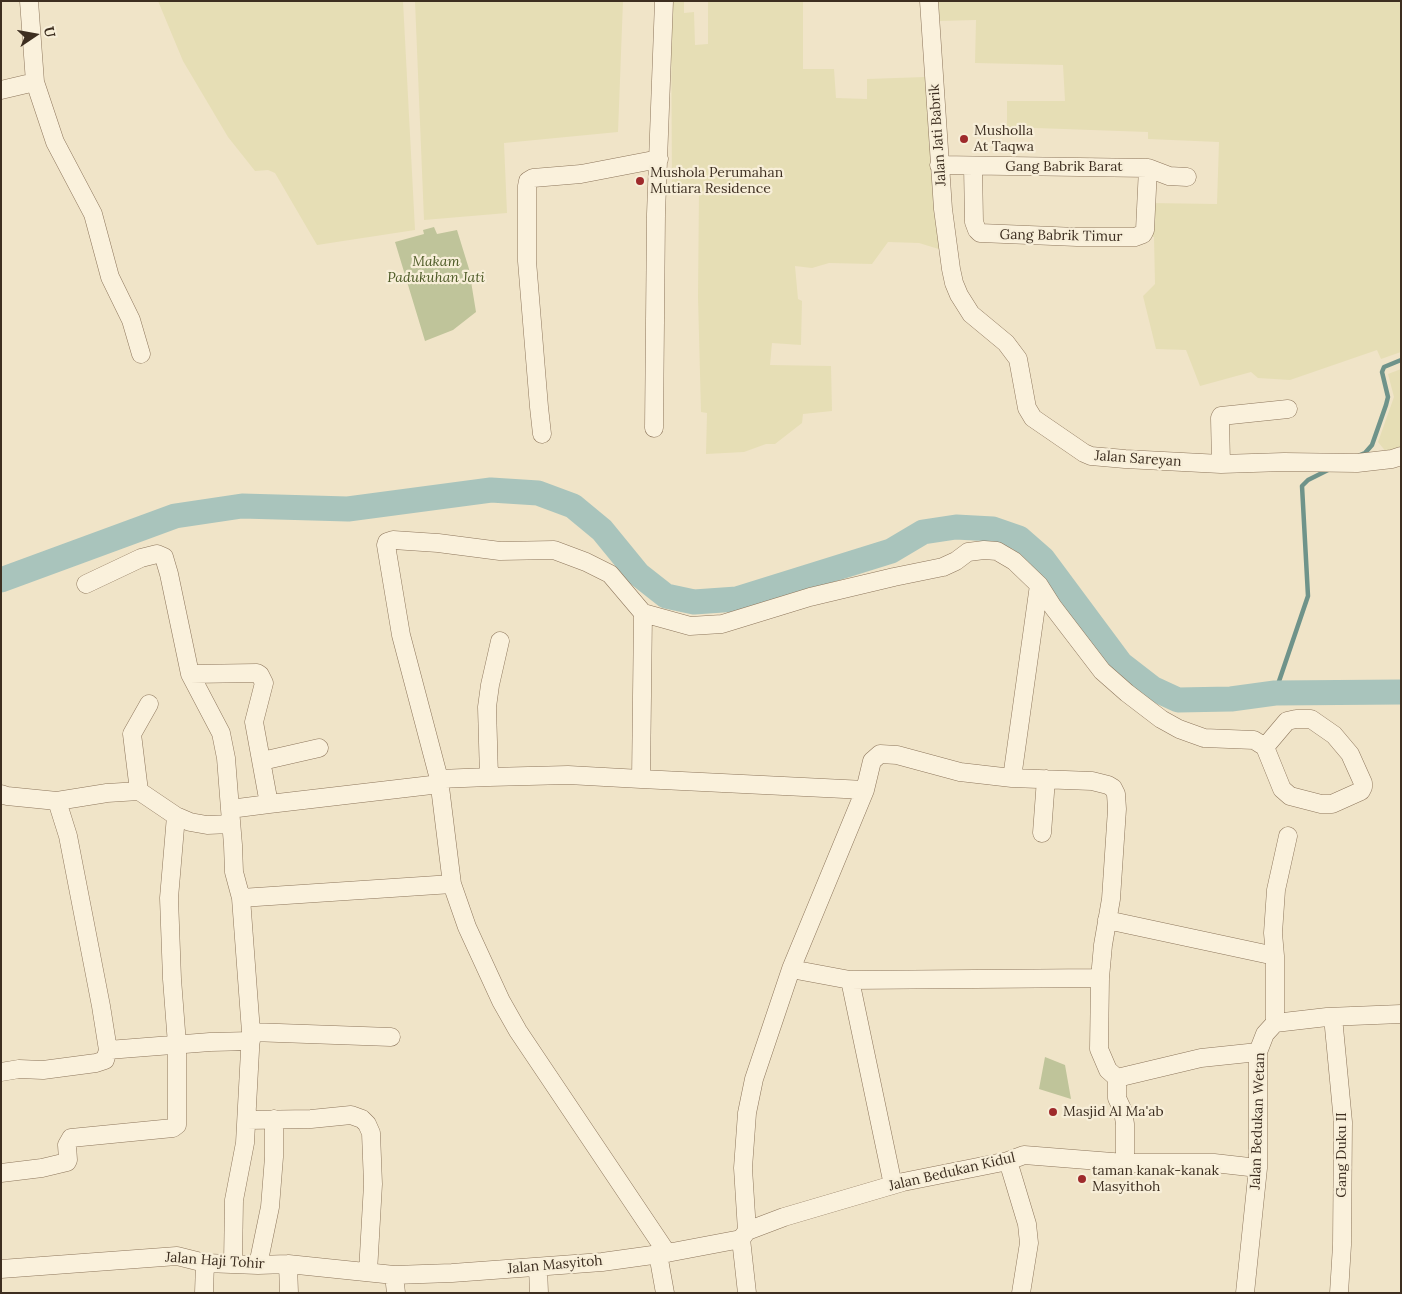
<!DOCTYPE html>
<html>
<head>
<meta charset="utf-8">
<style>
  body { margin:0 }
  #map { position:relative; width:1402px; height:1294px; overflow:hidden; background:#f0e4c8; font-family:Lora,serif }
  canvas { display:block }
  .frame { position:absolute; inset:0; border:2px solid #3d2e20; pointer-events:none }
  .north { position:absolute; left:10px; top:10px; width:50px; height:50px; -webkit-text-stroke:4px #f7eed8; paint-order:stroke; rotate:78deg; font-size:14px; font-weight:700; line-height:20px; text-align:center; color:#3d2e20 }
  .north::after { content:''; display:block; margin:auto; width:18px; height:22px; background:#3d2e20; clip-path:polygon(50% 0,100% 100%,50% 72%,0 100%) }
</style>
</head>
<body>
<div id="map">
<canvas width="1402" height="1294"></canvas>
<div class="frame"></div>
<div class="north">U</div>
</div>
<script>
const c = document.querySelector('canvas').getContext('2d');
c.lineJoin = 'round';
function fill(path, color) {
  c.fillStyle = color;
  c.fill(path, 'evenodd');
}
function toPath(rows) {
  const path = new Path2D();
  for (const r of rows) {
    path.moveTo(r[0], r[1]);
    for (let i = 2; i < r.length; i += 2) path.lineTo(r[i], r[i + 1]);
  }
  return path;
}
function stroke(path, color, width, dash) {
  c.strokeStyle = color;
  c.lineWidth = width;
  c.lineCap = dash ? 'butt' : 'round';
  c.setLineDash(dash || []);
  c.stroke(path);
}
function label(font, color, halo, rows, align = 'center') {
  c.font = font + ' Lora,serif';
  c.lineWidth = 4.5;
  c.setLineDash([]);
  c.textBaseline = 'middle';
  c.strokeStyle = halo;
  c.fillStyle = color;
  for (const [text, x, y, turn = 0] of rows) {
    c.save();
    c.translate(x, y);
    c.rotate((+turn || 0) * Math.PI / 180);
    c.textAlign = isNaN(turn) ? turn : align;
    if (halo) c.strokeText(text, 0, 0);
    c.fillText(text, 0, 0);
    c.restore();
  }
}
const farmland = toPath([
  [158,1,403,1,415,230,317,245,275,173,268,170,255,171,228,137,183,61],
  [415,1,623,1,618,132,504,143,507,213,424,220],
  [671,1,684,1,684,13,694,12,695,45,708,44,708,1,803,1,803,69,834,69,836,98,867,99,867,79,925,77,935,216,942,250,919,243,888,242,872,264,829,263,812,268,795,266,798,299,802,301,801,345,772,343,770,365,831,366,832,411,803,414,802,423,775,444,766,444,744,452,706,454,707,413,701,412,698,297,699,191,672,190],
  [938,1,1401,1,1401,352,1381,359,1377,350,1290,380,1258,378,1251,372,1200,386,1186,350,1156,349,1143,296,1155,284,1154,237,1150,236,1149,203,1217,204,1219,142,1148,139,1148,132,1007,127,1007,101,1065,101,1063,65,975,63,976,20,940,21],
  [1401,369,1401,447,1387,453,1378,442,1394,397,1388,374]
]);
const cemetery = toPath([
  [434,227,437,234,457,230,469,269,476,312,453,330,425,341,395,242,424,234,423,230],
  [1045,1057,1065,1065,1071,1099,1039,1089]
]);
const stream = toPath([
  [1360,455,1365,453,1372,445,1386,405,1388,397,1382,372,1384,367,1401,360],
  [1275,693,1308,596,1302,486,1308,480,1330,469]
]);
const river = toPath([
  [1,580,175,516,242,506,348,509,491,490,538,493,573,506,602,530,638,574,666,596,694,602,737,599,891,551,923,532,956,527,993,529,1019,538,1043,559,1121,664,1152,688,1178,700,1231,699,1275,693,1401,692]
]);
const minor = toPath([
  [929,1,943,209,951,269,954,283,959,295,971,314,1006,343,1018,359,1027,408,1033,418,1084,453,1091,456,1125,459,1221,464,1284,462,1357,463,1392,459,1401,456],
  [35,82,55,142,93,214,110,277,131,320,141,354],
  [1,90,35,82,29,1],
  [939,165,1148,168,1169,176,1187,177],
  [973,166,974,222,977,230,980,233,1077,237,1135,237,1143,234,1145,230,1148,168],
  [654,428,656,214,664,1],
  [542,434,539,407,527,261,527,186,528,181,533,178,581,174,659,159],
  [1221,464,1220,418,1221,416,1288,409],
  [86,584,141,558,157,554,164,557,169,574,190,674,221,733,226,758,230,809],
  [190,674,257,673,260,675,264,683,254,722,269,804,230,809,233,845,234,872,241,898,251,1032,245,1143,234,1200,233,1263],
  [1296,719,1311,719,1334,735,1350,754,1363,783,1363,787,1361,791,1332,804,1321,804,1290,796,1282,789,1265,747,1287,721,1296,719],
  [262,761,319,748],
  [489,777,568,775,641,779,643,613],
  [1012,778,1039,585],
  [439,779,489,777,487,707,490,685,500,641],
  [641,779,865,790],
  [139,791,132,734,149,704],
  [1,794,7,796,57,801,107,793,139,791,176,816,190,822,207,825,231,824],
  [57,801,68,836,101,1006,108,1050],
  [269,804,440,784],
  [1042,833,1046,779],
  [241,898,452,884],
  [1107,920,1275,956],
  [791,969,850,980,1100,978],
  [850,980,893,1185],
  [1333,1017,1343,1122,1342,1245,1339,1293],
  [1275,1023,1327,1017,1401,1014],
  [251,1032,391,1037],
  [1,1072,19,1069,43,1070,96,1063,105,1060,108,1050,210,1042,251,1041],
  [1117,1078,1201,1058,1258,1052],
  [247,1120,311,1119,351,1115,362,1119,367,1124,371,1133,373,1184,368,1272],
  [1008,1161,1027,1224,1029,1243,1021,1293],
  [1,1173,42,1168,67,1162,68,1160,67,1145,71,1138,173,1128,177,1125,177,1044,172,979,169,898,176,816],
  [747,1231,743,1168,747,1113,754,1079,791,969,865,790,872,761,880,754,897,755,960,772,1012,778,1092,781,1108,785,1113,788,1116,794,1117,809,1111,899,1103,945,1100,978,1099,1049,1108,1070,1117,1078,1117,1098,1123,1111,1125,1124,1125,1163],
  [667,1253,518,1031,501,1001,467,927,452,884,439,779,401,635,386,545,387,542,393,540,438,543,500,551,554,550,586,562,610,574,643,613,690,626,722,624,810,597,894,577,943,567,956,561,968,552,984,550,997,551,1014,561,1039,585,1053,607,1102,671,1127,693,1161,719,1179,729,1204,738,1254,740,1265,747],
  [658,1254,665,1293],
  [288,1264,289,1293],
  [258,1265,270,1207,274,1157,274,1119],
  [538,1267,539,1293],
  [1,1269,177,1256,205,1263,258,1265,288,1264,394,1275,452,1273,602,1262,667,1253,741,1239],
  [394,1275,396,1293],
  [204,1293,205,1263],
  [747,1293,741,1239,747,1231,784,1217,903,1182,1008,1161,1024,1155,1125,1163,1214,1163,1258,1168],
  [1245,1293,1258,1168,1258,1052,1265,1034,1275,1023,1275,956,1273,933,1276,890,1288,836]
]);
const markers = [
  [964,139,5,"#9e2a2b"],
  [640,181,5,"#9e2a2b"],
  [1053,1112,5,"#9e2a2b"],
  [1082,1179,5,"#9e2a2b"]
];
const poiNames = [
  ["Musholla",974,131],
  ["At Taqwa",974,147],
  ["Mushola Perumahan",650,173],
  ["Mutiara Residence",650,189],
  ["Masjid Al Ma'ab",1063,1112],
  ["taman kanak-kanak",1092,1171],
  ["Masyithoh",1092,1187]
];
const streetNames = [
  ["Jalan Jati Babrik",938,135,-94],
  ["Gang Babrik Barat",1064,167],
  ["Gang Babrik Timur",1061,236,1],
  ["Jalan Sareyan",1138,459,4],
  ["Jalan Bedukan Wetan",1258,1121,-88],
  ["Gang Duku II",1342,1155,-90],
  ["Jalan Bedukan Kidul",952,1172,-13],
  ["Jalan Haji Tohir",215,1261,4],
  ["Jalan Masyitoh",555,1265,-5]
];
const parkNames = [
  ["Makam",436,262],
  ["Padukuhan Jati",436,278]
];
fill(farmland, '#e6deb5');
fill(cemetery, '#bfc49a');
stroke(stream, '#6f938a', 4.5);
stroke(river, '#a9c4bc', 25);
stroke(minor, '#8d765c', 19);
stroke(minor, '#faf1dc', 18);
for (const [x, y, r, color] of markers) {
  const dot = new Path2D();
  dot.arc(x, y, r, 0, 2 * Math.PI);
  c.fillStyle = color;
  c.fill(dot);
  stroke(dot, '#f7eed8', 2);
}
label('14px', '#3d2e20', '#f7eed8', poiNames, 'left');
label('14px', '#3d2e20', '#f7eed8', streetNames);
label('italic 14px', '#4d5a26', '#f7eed8', parkNames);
</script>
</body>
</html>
